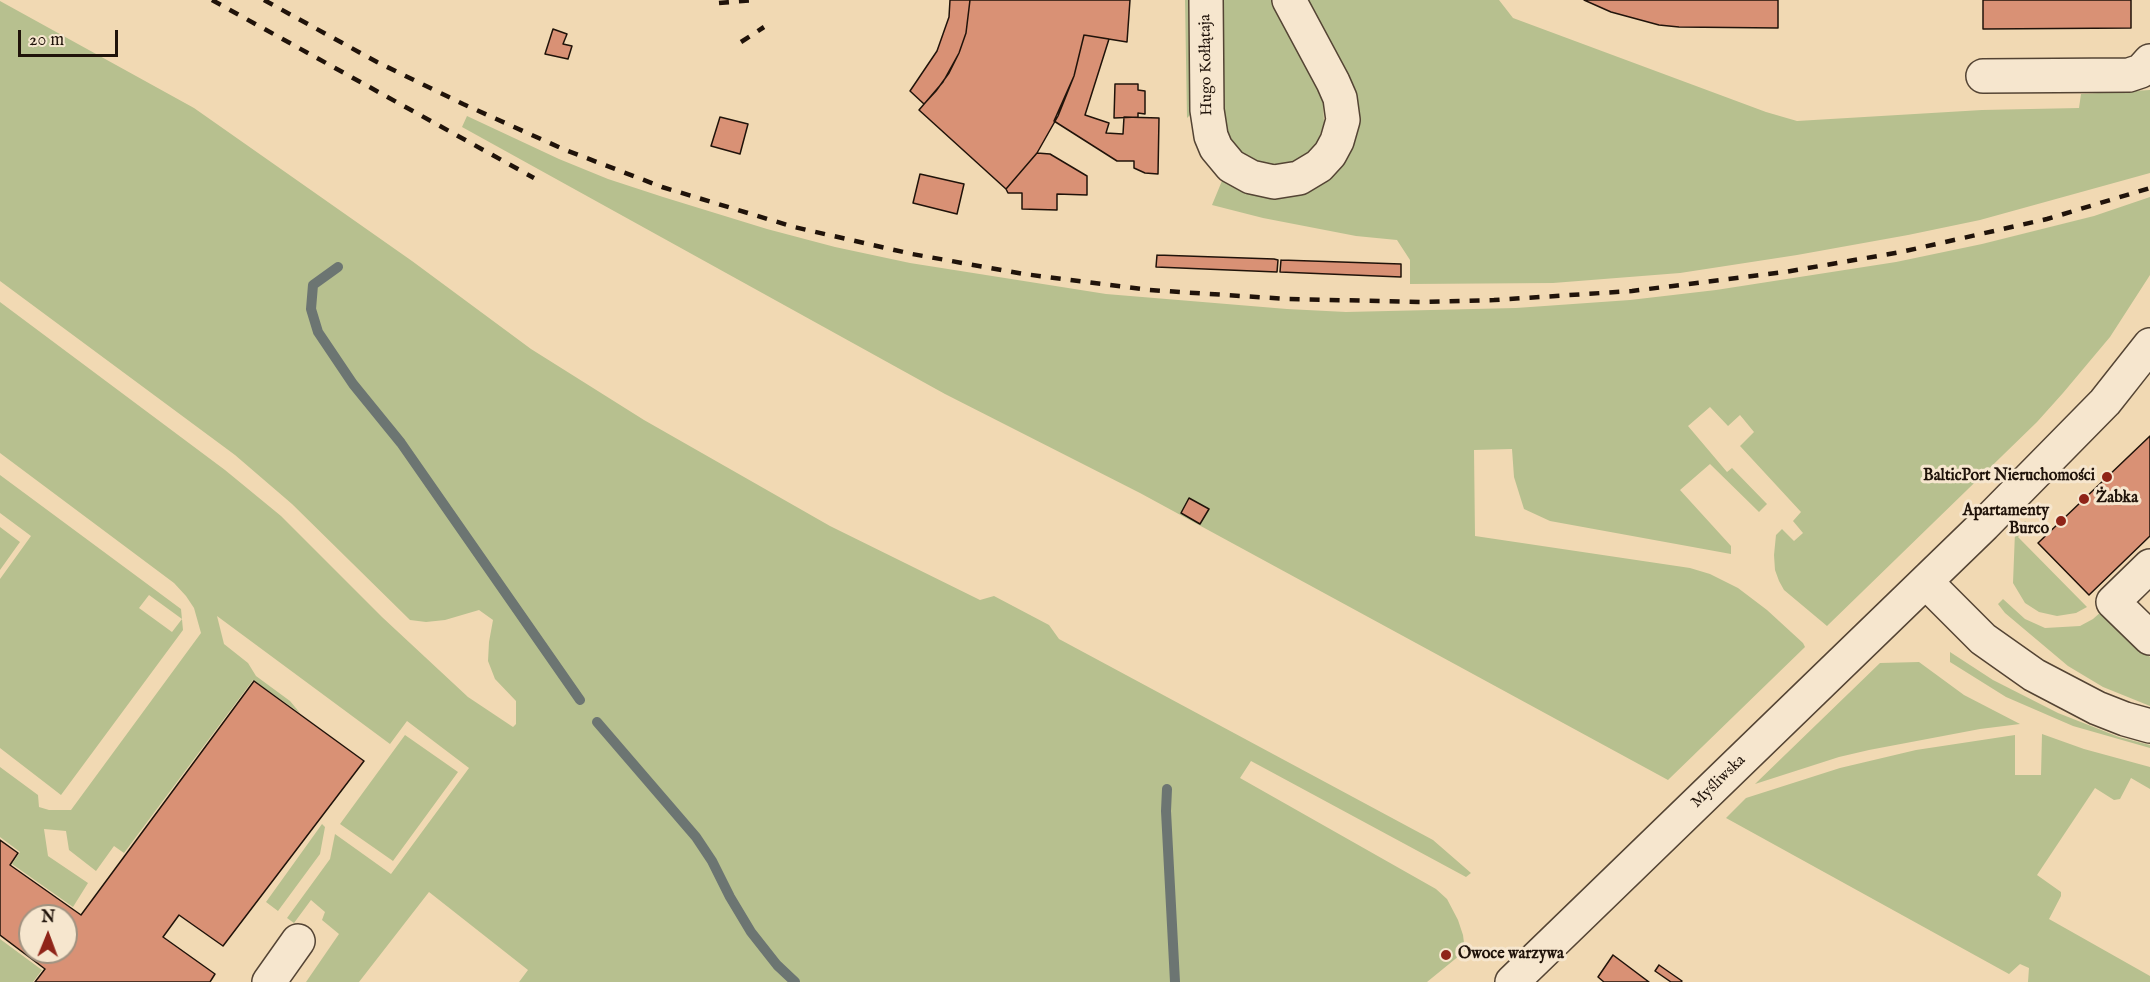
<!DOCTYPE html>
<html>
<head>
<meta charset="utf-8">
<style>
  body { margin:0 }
  #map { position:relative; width:2150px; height:982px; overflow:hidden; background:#f1d9b3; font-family:"IM FELL English",serif }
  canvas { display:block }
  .north { position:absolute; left:18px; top:904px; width:60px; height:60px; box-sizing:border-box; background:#f6e6ce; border:2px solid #a09280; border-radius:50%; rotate:1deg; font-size:16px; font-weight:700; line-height:24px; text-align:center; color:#20130a }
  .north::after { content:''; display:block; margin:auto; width:21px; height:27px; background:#8f2418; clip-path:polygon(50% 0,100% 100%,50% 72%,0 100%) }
  .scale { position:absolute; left:18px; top:30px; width:100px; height:27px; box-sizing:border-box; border:3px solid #20130a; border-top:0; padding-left:8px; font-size:18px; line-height:21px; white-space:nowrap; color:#20130a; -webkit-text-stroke:4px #f6e6ce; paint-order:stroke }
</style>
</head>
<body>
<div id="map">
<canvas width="2150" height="982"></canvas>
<div class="north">N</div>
<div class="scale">20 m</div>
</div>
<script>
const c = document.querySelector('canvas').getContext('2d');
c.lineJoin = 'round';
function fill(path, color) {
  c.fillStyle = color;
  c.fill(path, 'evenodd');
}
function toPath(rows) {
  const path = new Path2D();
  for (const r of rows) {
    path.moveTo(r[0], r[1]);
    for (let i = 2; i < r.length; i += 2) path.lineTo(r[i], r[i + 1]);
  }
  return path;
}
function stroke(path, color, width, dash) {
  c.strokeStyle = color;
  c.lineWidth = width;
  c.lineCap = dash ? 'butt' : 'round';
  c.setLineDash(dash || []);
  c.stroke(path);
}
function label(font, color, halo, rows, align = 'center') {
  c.font = font + ' "IM FELL English",serif';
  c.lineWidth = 6;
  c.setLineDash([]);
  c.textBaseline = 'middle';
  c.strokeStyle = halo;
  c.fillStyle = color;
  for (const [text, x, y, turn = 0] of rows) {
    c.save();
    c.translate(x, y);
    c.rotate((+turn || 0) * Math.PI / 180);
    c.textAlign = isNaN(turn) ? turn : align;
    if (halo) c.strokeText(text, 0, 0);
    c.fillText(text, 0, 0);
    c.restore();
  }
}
const green = toPath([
  [1185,0,1193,0,1194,111,1187,118],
  [1218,0,1275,0,1323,99,1324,123,1318,141,1304,157,1284,167,1247,162,1223,132],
  [1304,0,1499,0,1513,18,1766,112,1797,121,1982,110,2079,108,2081,94,2150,90,2150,173,1980,220,1908,235,1797,255,1680,273,1553,283,1410,284,1410,260,1397,240,1356,236,1263,218,1212,205,1224,176,1342,159],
  [0,1,194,108,412,261,531,349,644,420,830,526,980,600,994,596,1049,625,1059,639,1433,840,1471,873,1466,877,1251,761,1240,778,1436,889,1447,899,1458,920,1463,935,1465,951,1427,982,519,982,528,970,429,892,359,982,306,982,339,934,322,920,325,912,311,900,294,923,287,918,330,859,335,834,391,874,469,768,407,721,390,744,217,616,224,644,248,663,256,676,290,701,300,713,253,680,124,853,114,846,96,871,69,850,66,831,44,829,48,856,88,883,73,907,12,864,20,852,0,837,0,767,38,795,39,807,49,810,71,810,201,633,194,608,186,596,174,583,0,453,0,302,225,470,281,516,382,617,468,697,513,727,516,724,516,701,495,679,488,661,489,642,493,620,479,610,445,620,426,622,410,620,292,504,235,455,0,281],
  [467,116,559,159,608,179,663,197,767,229,835,247,910,263,1106,294,1287,309,1346,312,1516,308,1630,300,1716,290,1896,262,1982,244,2094,216,2150,197,2150,275,2110,337,2063,393,2037,422,1827,626,1784,590,1779,581,1775,570,1774,555,1776,535,1782,529,1794,541,1803,533,1793,521,1801,512,1740,446,1754,432,1740,415,1728,426,1710,407,1688,426,1727,472,1732,468,1767,504,1759,512,1710,464,1680,490,1731,546,1731,554,1550,521,1524,509,1514,477,1512,449,1474,450,1475,536,1690,568,1710,574,1738,588,1767,610,1803,643,1805,647,1668,780,1140,493,945,394,462,127],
  [0,475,181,609,183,630,61,795,0,748,0,579,31,536,0,513],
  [149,595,182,619,172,632,139,608],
  [2025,521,2029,525,2018,537,2087,607,2076,613,2057,616,2039,612,2025,603,2013,583,2015,532],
  [0,527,20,542,0,570],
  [2003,599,2025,619,2045,628,2080,626,2093,619,2102,611,2150,657,2150,706,2103,687,2068,666,2005,613,1998,604],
  [1950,652,1993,680,2058,713,2119,737,2150,745,2150,748,2073,726,2006,697,1950,662],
  [1919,662,1964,695,2020,724,1980,729,1869,750,1839,757,1755,784,1880,663],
  [2042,734,2084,749,2150,767,2150,789,2131,778,2120,799,2114,800,2095,788,2037,875,2061,892,2061,896,2049,919,2150,976,2150,982,2028,982,2029,968,2020,964,2009,974,1726,818,1746,798,1840,768,1916,750,2015,735,2015,775,2041,775],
  [405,735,458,772,393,861,340,824],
  [322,824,325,827,320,854,278,911,266,902],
  [0,939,42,970,33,982,0,982]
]);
const stream = toPath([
  [338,267,313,285,311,309,318,332,353,384,401,443,580,700],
  [597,722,696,837,712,861,730,897,751,932,777,965,795,982],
  [1167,789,1166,811,1175,982]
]);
const building = toPath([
  [950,0,970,0,966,33,959,53,949,73,936,91,924,104,910,91,937,51,949,17,950,0],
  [970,0,1130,0,1127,42,1084,35,1074,76,1058,116,1037,153,1006,189,919,110,943,82,959,53,966,33,970,0],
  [1584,0,1778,0,1778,28,1679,27,1659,25,1611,12,1584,0],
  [1983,0,2131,0,2131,28,1983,29,1983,0],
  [553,29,567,34,563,44,572,46,568,59,545,54,553,29],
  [1084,35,1109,39,1085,115,1109,123,1106,133,1123,134,1124,117,1159,118,1158,174,1145,173,1134,168,1134,161,1117,161,1054,121,1074,76,1084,35],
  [1115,84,1138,84,1138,90,1145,91,1145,114,1138,113,1138,117,1114,118,1115,84],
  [720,117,748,124,740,154,711,146,720,117],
  [1037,153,1050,154,1087,176,1087,195,1057,194,1057,210,1022,209,1022,193,1008,193,1006,189,1037,153],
  [920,174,964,184,957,214,913,203,920,174],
  [1157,255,1274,259,1278,260,1277,272,1156,267,1157,255],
  [1281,260,1401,264,1401,277,1280,272,1281,260],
  [2150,436,2150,536,2089,595,2038,543,2150,436],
  [1189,498,1209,509,1200,524,1181,513,1189,498],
  [254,681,364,761,223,946,179,915,163,937,215,974,210,982,35,982,45,969,0,935,0,840,18,853,10,865,81,915,254,681],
  [30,916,66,916,66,952,30,952,30,916],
  [1613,955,1649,982,1604,982,1598,977,1613,955],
  [1659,965,1682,981,1681,982,1671,982,1655,971,1659,965]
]);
const minor = toPath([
  [1206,0,1207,110,1211,136,1216,148,1231,166,1251,177,1274,182,1299,178,1319,166,1330,154,1337,141,1343,120,1340,98,1333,82,1289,0],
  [1983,76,2129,75,2141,71,2150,61],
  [2150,566,2113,602,2150,638],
  [1926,582,1983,639,2034,675,2097,708,2125,719,2150,726],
  [269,982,298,941],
  [1512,982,1984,525,2105,402,2150,345]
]);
const rail = toPath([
  [212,0,534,178],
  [264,0,377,62,463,104,563,149,662,187,794,227,912,254,1024,274,1149,290,1287,299,1424,302,1494,300,1632,291,1785,272,1901,252,2047,219,2150,188],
  [719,3,754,0],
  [741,42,764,27]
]);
const markers = [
  [2107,477,6,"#8f2418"],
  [2084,499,6,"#8f2418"],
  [2061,521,6,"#8f2418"],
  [1446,955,6,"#8f2418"]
];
const streetNames = [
  ["Hugo Kołłątaja",1207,65,-91],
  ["Myśliwska",1719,782,-44]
];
const poiNames = [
  ["BalticPort Nieruchomości",2095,477],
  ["Żabka",2096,499,"left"],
  ["Apartamenty",2049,512],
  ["Burco",2049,530],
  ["Owoce warzywa",1458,955,"left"]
];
fill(green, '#b7c08f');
stroke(stream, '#6c7572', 10);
fill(building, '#d99175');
stroke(building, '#20130a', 1.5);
stroke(minor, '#544434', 36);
stroke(minor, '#f6e6ce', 33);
stroke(rail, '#20130a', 4.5, [10, 10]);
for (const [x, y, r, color] of markers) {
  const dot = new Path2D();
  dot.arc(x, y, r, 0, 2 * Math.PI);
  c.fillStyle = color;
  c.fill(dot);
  stroke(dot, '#f6e6ce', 2);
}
label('16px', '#20130a', '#f6e6ce', streetNames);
label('bold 16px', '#20130a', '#f6e6ce', poiNames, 'right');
</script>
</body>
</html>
